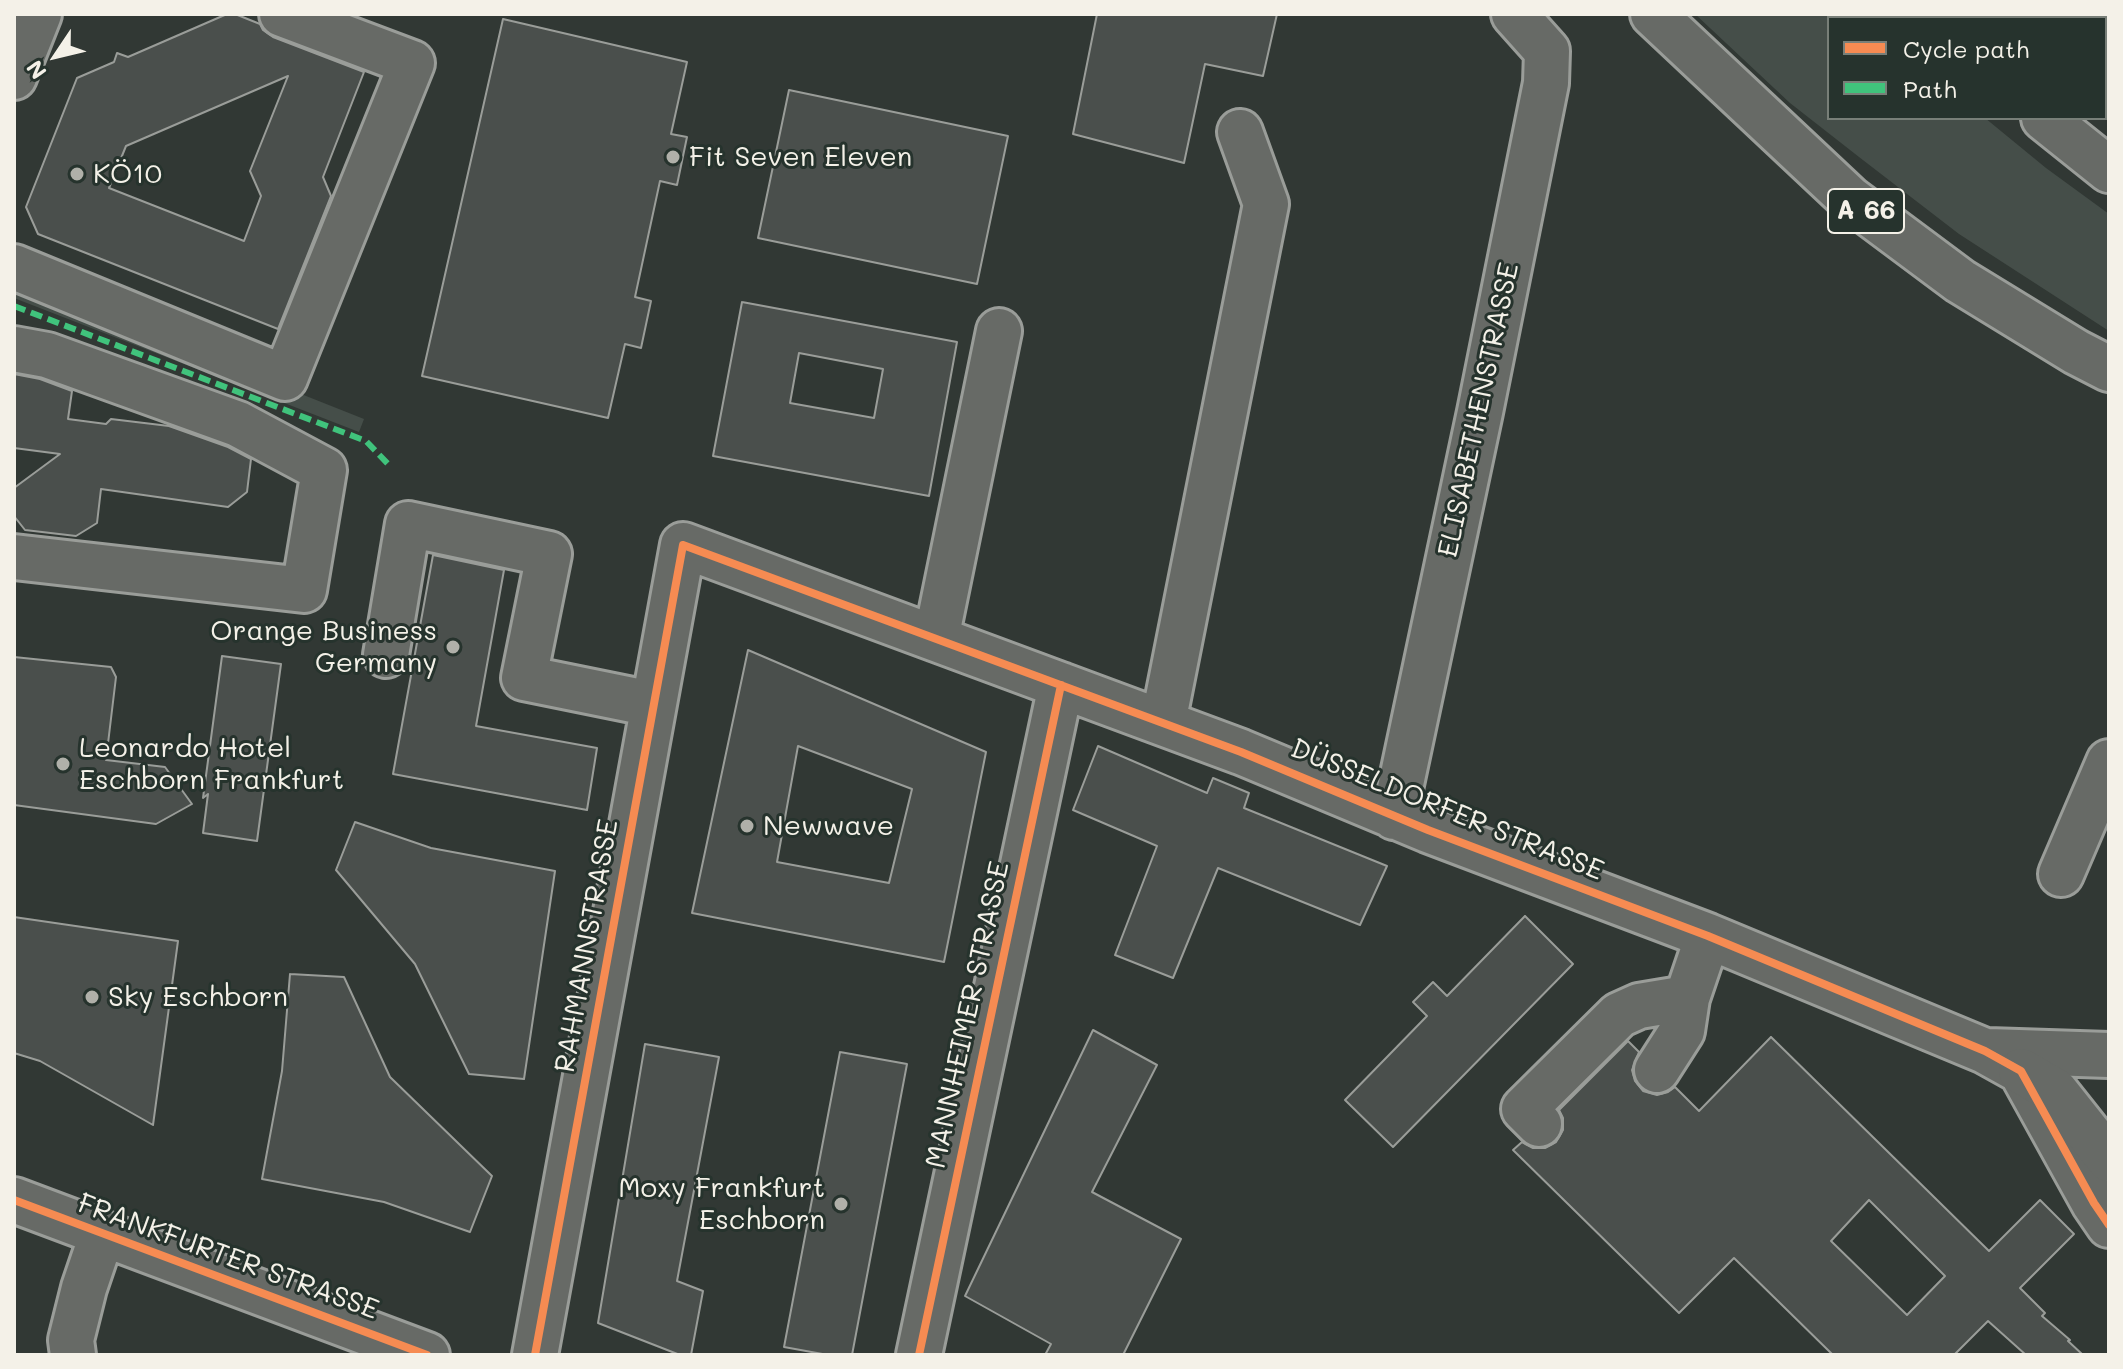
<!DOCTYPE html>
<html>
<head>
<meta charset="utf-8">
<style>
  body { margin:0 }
  #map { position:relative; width:2123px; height:1369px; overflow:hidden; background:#313834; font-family:Mali,sans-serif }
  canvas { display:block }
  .frame { position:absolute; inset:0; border:16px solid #f4f1e8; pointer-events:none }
  .legend { position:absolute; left:1827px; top:16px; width:280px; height:104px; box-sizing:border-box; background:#26332d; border:2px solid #787f78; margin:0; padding:10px 14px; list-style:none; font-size:24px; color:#f4f1e8 }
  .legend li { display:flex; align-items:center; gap:16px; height:40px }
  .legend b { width:40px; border:2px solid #787f78 }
  .north { position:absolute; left:16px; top:16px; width:80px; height:80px; -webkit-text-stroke:6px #26332d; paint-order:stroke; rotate:235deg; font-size:22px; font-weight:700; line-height:32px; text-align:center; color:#f4f1e8 }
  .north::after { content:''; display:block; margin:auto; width:28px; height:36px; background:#f4f1e8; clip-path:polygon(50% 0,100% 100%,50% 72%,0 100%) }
</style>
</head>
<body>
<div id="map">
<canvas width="2123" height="1369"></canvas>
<div class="frame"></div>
<ul class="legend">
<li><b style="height:10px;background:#f68b52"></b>Cycle path</li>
<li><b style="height:10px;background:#40c37c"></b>Path</li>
</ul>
<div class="north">N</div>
</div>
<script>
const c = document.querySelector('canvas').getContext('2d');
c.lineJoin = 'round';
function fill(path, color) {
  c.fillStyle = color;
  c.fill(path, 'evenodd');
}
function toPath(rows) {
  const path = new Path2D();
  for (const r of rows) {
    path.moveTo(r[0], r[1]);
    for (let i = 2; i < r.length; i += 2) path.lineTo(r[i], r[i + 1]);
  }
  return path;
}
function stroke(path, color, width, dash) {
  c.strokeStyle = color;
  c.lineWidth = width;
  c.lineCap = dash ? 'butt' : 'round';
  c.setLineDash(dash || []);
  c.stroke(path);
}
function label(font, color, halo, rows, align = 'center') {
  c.font = font + ' Mali,sans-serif';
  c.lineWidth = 6;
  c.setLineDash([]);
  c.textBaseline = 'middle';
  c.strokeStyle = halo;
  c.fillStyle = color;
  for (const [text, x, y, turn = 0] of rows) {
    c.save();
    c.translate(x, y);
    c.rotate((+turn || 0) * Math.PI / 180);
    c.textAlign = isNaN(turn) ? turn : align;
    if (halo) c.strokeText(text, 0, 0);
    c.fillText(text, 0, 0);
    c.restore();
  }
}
const green = toPath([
  [1695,14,1862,14,1866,18,1829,18,1829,118,1985,118,2046,168,2109,214,2109,331,1959,234,1859,157,1790,103],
  [14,280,364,419,359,432,14,298]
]);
const building = toPath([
  [227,14,235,14,260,24,263,30,273,37,364,72,323,177,331,196,278,329,38,234,26,207,77,78,114,62,117,53,128,57,227,14],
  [288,76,250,171,261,196,244,241,109,188,126,146,288,76],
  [1097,14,1277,14,1263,76,1205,64,1184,163,1073,134,1097,14],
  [503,19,687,62,671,134,687,137,677,185,660,181,635,297,651,301,641,348,625,344,608,418,422,376,503,19],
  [789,90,1008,136,977,284,758,238,789,90],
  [742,302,957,342,929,496,713,456,742,302],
  [799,353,883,369,874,418,790,403,799,353],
  [14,374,40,379,72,391,68,419,106,424,111,419,169,426,228,447,251,459,247,492,228,507,101,489,97,523,76,536,25,530,14,516,14,488,60,454,14,448,14,374],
  [433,555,504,570,476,726,597,748,587,810,393,774,433,555],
  [748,650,986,752,944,962,692,913,748,650],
  [798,746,912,789,889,883,777,862,798,746],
  [222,656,281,664,257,841,203,833,208,794,203,798,222,656],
  [14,657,111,667,116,677,106,760,165,767,192,804,156,824,14,805,14,657],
  [1098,746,1207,793,1213,778,1249,793,1244,808,1387,866,1360,925,1218,868,1173,978,1115,955,1157,846,1073,810,1098,746],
  [355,822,431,848,555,871,524,1079,469,1074,415,964,336,870,355,822],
  [1525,916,1573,964,1393,1147,1345,1100,1427,1016,1413,1002,1433,982,1447,996,1525,916],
  [14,917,178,941,153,1125,40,1061,14,1053,14,917],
  [290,974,344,977,390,1077,492,1176,470,1232,384,1202,262,1179,282,1071,290,974],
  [1093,1030,1157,1065,1092,1192,1181,1239,1123,1355,1045,1355,1051,1344,965,1296,1093,1030],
  [1771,1037,1989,1251,2040,1200,2074,1234,2020,1288,2045,1313,2042,1316,2070,1340,2068,1341,2083,1355,2026,1355,1988,1321,1954,1355,1833,1355,1734,1258,1679,1313,1513,1150,1522,1142,1533,1148,1545,1148,1556,1142,1563,1130,1563,1118,1559,1110,1628,1041,1639,1052,1632,1070,1635,1081,1643,1091,1657,1095,1668,1092,1675,1087,1699,1111,1771,1037],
  [1869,1200,1945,1276,1907,1315,1831,1241,1869,1200],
  [645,1044,719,1057,677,1281,703,1291,691,1355,680,1355,598,1323,645,1044],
  [840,1052,907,1064,852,1355,828,1355,784,1347,840,1052]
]);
const minor = toPath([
  [14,77,39,14],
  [14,267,285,378,412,63,282,14],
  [14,349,47,355,238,424,324,470,304,590,14,557],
  [936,639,999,331],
  [386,655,408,524,549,554,524,678,652,704],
  [1163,723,1266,204,1240,132],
  [1394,817,1480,412,1546,83,1547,51,1514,14],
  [2061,874,2109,762],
  [1988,1051,2109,1055],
  [1657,1070,1682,1031,1687,998,1708,936],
  [1539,1124,1524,1109,1619,1015,1639,1006,1687,998],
  [14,1200,427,1355],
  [73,1355,71,1340,84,1288,102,1235],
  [535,1355,683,545,1241,752,1428,830,1708,936,1985,1051,2021,1071,2094,1203,2109,1225],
  [919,1355,1061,685]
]);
const highway = toPath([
  [1653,14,1850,199,1960,281,2076,352,2109,369],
  [1921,14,1925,18],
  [2009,14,2013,18],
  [2105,91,2109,94],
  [2044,118,2109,170],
  [2021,1071,2055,1091,2109,1159]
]);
const quiet = toPath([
  [14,306,366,441,389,465]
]);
const cycleway = toPath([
  [14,1200,427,1355],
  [535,1355,683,545,1241,752,1428,830,1708,936,1985,1051,2021,1071,2094,1203,2109,1225],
  [919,1355,1061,685]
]);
const markers = [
  [673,157,8,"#b0b0a9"],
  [77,174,8,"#b0b0a9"],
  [453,647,8,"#b0b0a9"],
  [63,764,8,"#b0b0a9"],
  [747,826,8,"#b0b0a9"],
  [92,997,8,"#b0b0a9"],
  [841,1204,8,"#b0b0a9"]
];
const shields = [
  [1866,211,76]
];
const shieldNames = [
  ["A 66",1866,211]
];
const poiNames = [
  ["Fit Seven Eleven",689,157],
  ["KÖ10",93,174],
  ["Orange Business",437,631,"right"],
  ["Germany",437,663,"right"],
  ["Leonardo Hotel",79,748],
  ["Eschborn Frankfurt",79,780],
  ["Newwave",763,826],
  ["Sky Eschborn",108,997],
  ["Moxy Frankfurt",825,1188,"right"],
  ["Eschborn",825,1220,"right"]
];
const streetNames = [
  ["ELISABETHENSTRASSE",1479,410,-78],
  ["DÜSSELDORFER STRASSE",1447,810,22],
  ["RAHMANNSTRASSE",587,946,-80],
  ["MANNHEIMER STRASSE",968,1015,-78],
  ["FRANKFURTER STRASSE",228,1257,20]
];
fill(green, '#454e49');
fill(building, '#4a4f4c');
stroke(building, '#9a9d99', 2);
stroke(minor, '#9a9d99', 50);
stroke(highway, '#9a9d99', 50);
stroke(minor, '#676a66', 44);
stroke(highway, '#676a66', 44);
stroke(quiet, '#40c37c', 6, [12, 6]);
stroke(cycleway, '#f68b52', 8);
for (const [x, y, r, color] of markers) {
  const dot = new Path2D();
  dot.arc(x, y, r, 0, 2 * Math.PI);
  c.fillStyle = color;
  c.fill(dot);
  stroke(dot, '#26332d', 3);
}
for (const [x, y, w] of shields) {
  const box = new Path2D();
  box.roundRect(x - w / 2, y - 22, w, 44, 6);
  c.fillStyle = '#26332d';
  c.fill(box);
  stroke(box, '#f4f1e8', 2);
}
label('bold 26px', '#f4f1e8', null, shieldNames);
label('28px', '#f4f1e8', '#26332d', poiNames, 'left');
label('28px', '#f4f1e8', '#26332d', streetNames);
</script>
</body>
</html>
